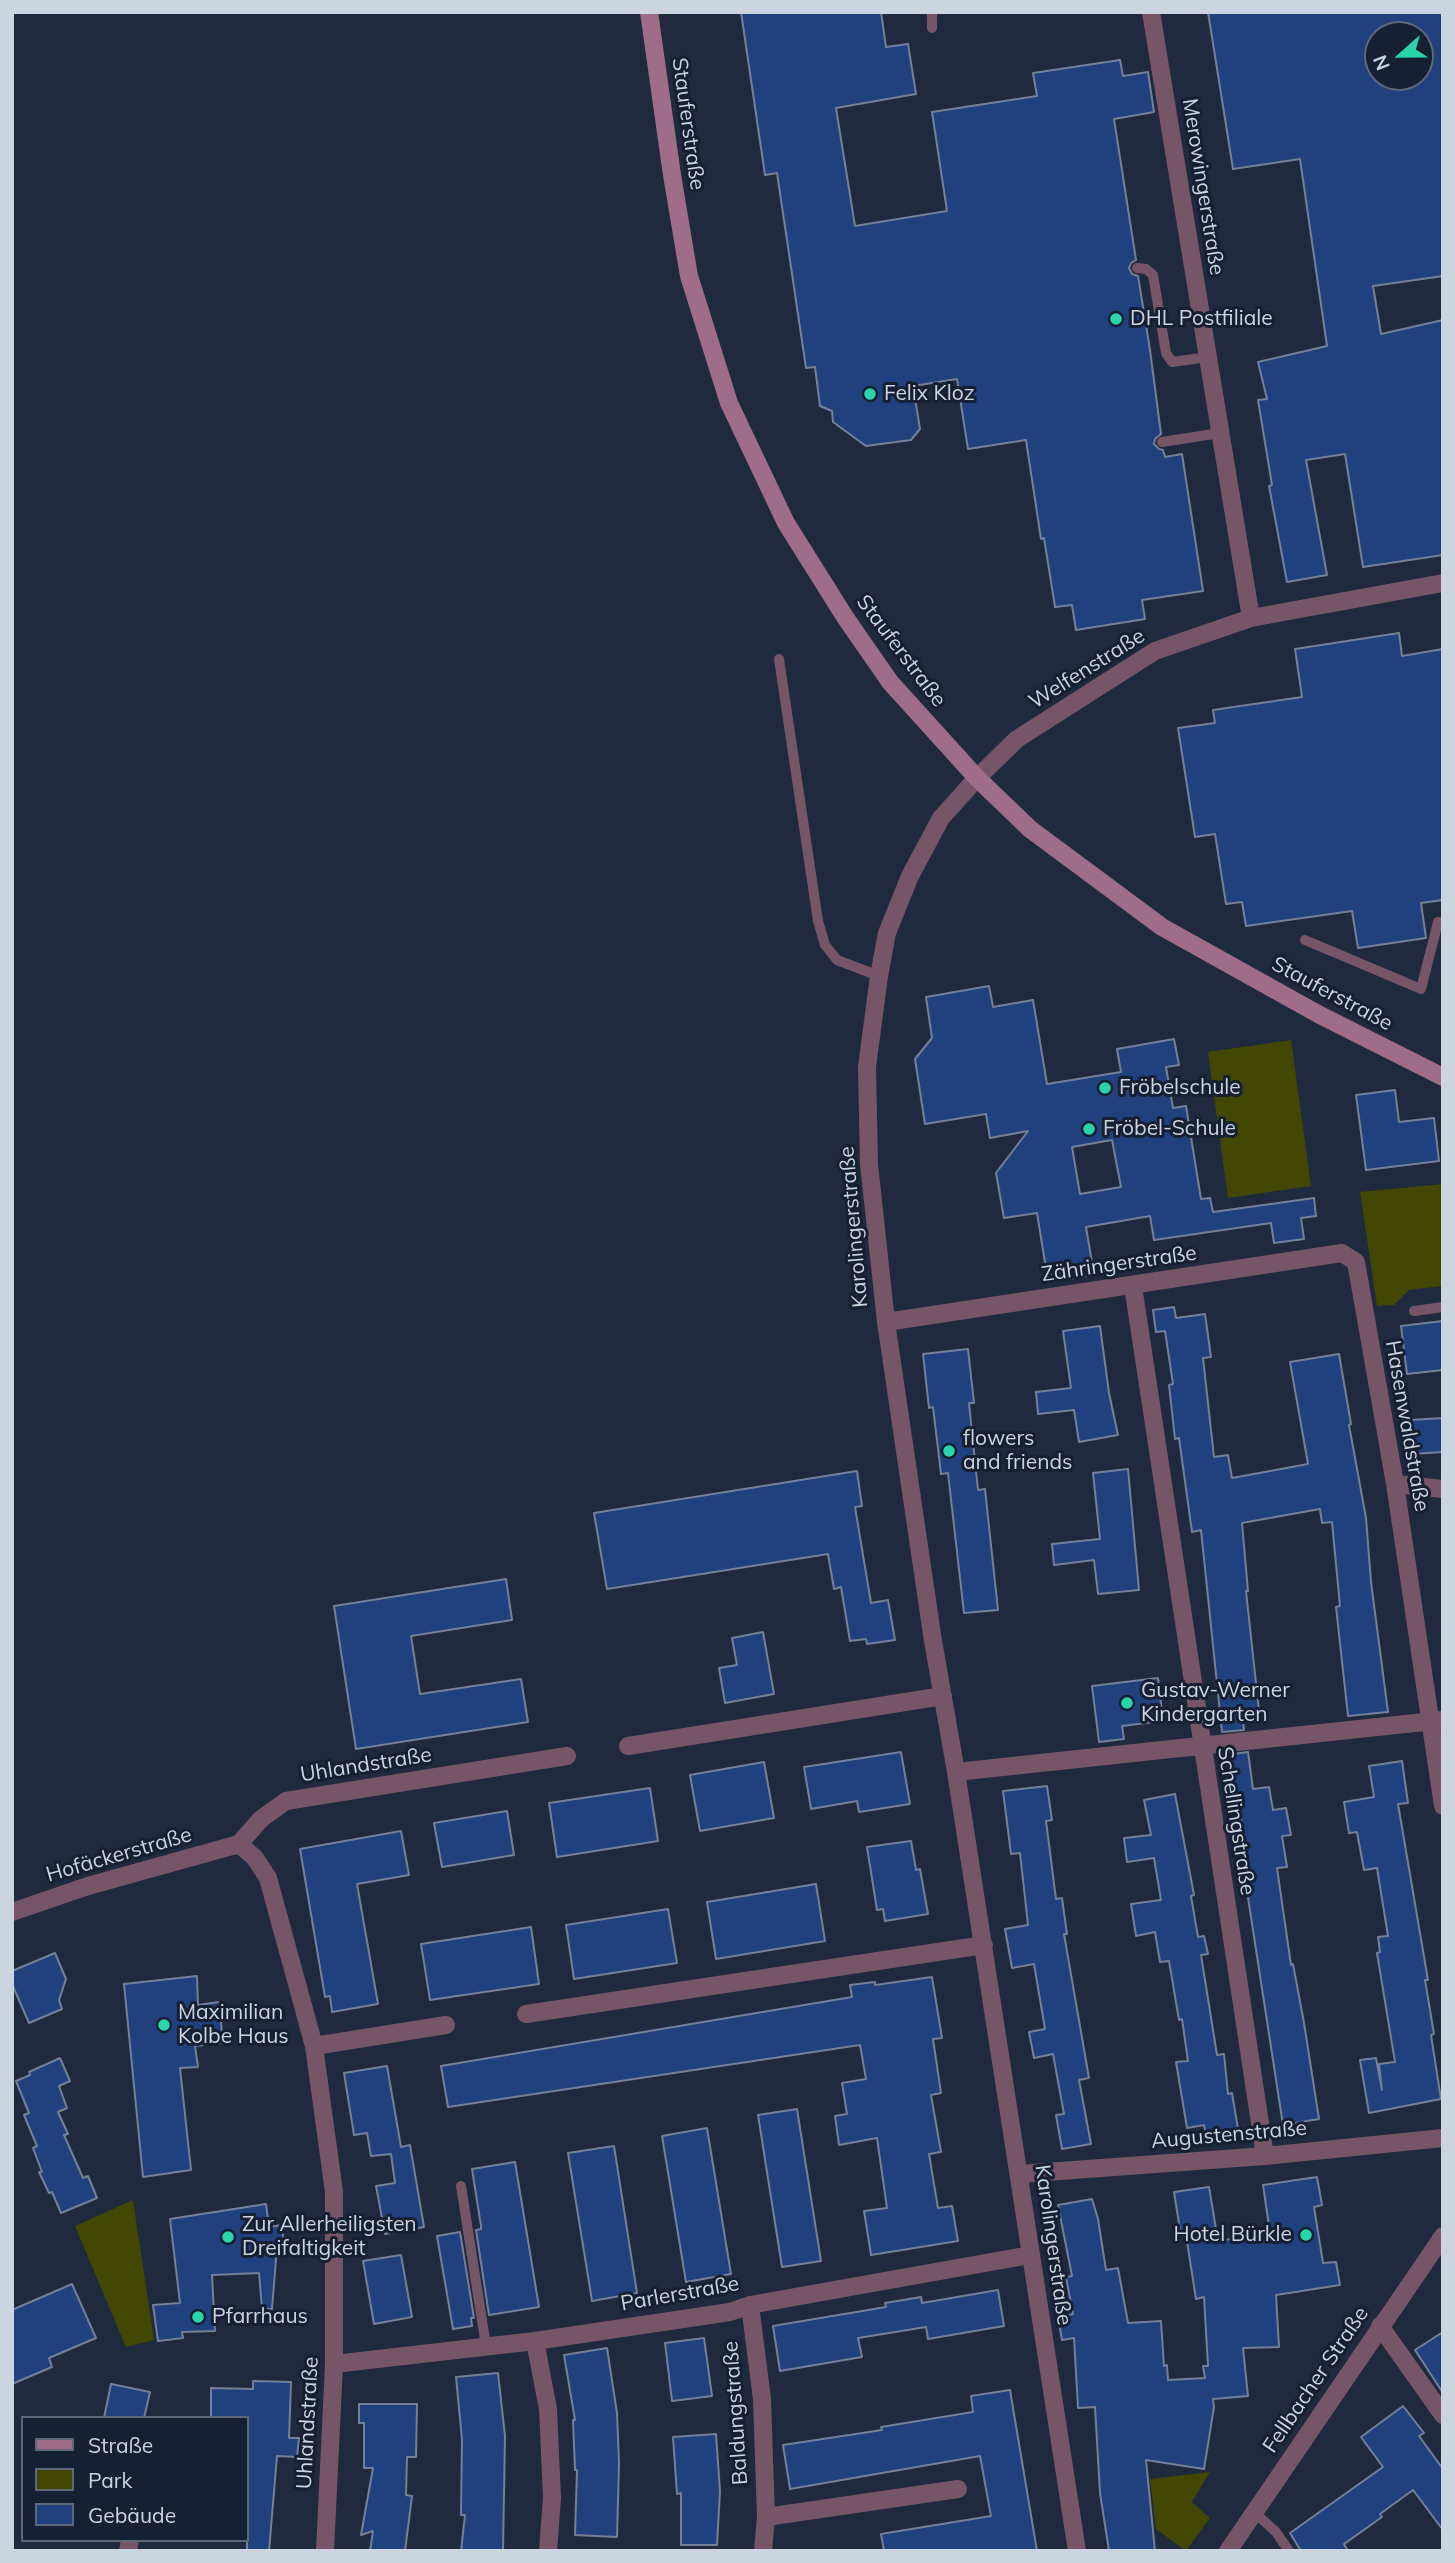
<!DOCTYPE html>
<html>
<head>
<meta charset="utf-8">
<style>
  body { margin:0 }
  #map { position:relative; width:1455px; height:2563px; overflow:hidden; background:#1f2a3e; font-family:Mulish,sans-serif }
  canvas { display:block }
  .frame { position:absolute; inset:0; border:14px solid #ccd4e1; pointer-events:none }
  .legend { position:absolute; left:21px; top:2416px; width:228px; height:126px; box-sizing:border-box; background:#162033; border:2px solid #5f6879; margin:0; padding:9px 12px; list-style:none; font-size:21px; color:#ccd4e1 }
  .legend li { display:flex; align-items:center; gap:14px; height:35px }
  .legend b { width:35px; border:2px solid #5f6879 }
  .north { position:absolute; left:1364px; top:21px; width:70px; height:70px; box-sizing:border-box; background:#162033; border:2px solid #5f6879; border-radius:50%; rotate:249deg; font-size:19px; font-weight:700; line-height:28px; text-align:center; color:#ccd4e1 }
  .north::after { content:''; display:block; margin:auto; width:24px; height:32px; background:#2bd5ac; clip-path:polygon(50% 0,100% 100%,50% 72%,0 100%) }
</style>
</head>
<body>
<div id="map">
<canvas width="1455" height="2563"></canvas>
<div class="frame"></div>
<ul class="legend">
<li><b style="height:9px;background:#a06d89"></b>Straße</li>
<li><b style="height:19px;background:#424701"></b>Park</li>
<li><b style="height:19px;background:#21407e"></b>Gebäude</li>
</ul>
<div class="north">N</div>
</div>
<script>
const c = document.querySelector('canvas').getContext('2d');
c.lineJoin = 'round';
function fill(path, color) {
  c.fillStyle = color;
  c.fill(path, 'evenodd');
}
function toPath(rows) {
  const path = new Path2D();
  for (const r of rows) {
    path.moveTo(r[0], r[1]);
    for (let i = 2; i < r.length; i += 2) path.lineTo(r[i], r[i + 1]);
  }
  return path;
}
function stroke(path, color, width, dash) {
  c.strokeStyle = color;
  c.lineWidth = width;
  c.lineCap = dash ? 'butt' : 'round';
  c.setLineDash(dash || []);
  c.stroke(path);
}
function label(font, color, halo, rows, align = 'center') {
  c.font = font + ' Mulish,sans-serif';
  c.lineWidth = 6;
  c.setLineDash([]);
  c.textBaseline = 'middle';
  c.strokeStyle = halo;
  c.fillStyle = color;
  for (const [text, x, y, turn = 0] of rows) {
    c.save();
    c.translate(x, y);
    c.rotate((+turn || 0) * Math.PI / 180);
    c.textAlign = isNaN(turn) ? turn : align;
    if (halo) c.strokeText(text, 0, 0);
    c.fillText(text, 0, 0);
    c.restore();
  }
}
const green = toPath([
  [1291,1040,1311,1186,1228,1198,1208,1052],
  [1443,1184,1443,1286,1409,1290,1394,1305,1377,1306,1360,1192],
  [133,2200,154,2340,126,2347,75,2226],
  [1210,2472,1192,2502,1210,2518,1186,2551,1156,2529,1150,2479]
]);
const building = toPath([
  [741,12,881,12,886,47,908,44,916,94,836,108,855,226,947,211,932,112,1037,96,1033,73,1120,60,1123,76,1148,72,1154,112,1114,119,1136,260,1131,263,1129,268,1132,274,1138,276,1150,350,1161,434,1155,439,1154,444,1159,449,1163,450,1165,457,1182,454,1203,591,1142,600,1145,619,1076,630,1072,605,1055,607,1044,538,1041,539,1026,440,968,449,957,379,913,386,920,429,911,440,866,446,833,422,832,411,820,406,815,367,806,368,777,173,765,175,741,12],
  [1208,12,1443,12,1443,276,1373,286,1381,334,1443,320,1443,555,1363,567,1345,454,1306,460,1327,575,1287,582,1269,486,1272,485,1258,400,1267,399,1258,362,1327,346,1300,159,1233,169,1208,12],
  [1378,35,1420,35,1420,77,1378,77,1378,35],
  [1399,633,1402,656,1443,649,1443,900,1421,903,1426,938,1358,948,1352,911,1246,926,1242,902,1226,904,1215,834,1195,837,1178,728,1215,723,1213,710,1302,697,1295,649,1399,633],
  [989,986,993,1007,1033,1000,1047,1084,1121,1072,1117,1049,1174,1039,1179,1065,1166,1067,1173,1108,1186,1106,1201,1199,1210,1198,1213,1212,1314,1198,1316,1216,1301,1218,1304,1239,1274,1243,1271,1223,1154,1240,1150,1216,1086,1227,1094,1275,1068,1279,1067,1272,1047,1275,1037,1213,1004,1218,996,1173,1028,1131,990,1138,986,1114,925,1124,915,1059,932,1038,926,997,989,986],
  [1112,1140,1121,1187,1080,1194,1072,1147,1112,1140],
  [1395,1090,1399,1122,1434,1118,1439,1161,1366,1170,1356,1095,1395,1090],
  [1174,1307,1176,1318,1205,1314,1211,1357,1203,1358,1214,1457,1228,1455,1232,1478,1308,1464,1290,1362,1339,1354,1351,1424,1349,1425,1366,1518,1371,1582,1388,1712,1348,1716,1336,1607,1340,1606,1332,1522,1322,1523,1320,1509,1242,1523,1248,1591,1246,1591,1260,1720,1243,1722,1244,1730,1222,1732,1201,1530,1192,1532,1179,1438,1175,1439,1169,1385,1173,1384,1165,1331,1156,1332,1153,1310,1174,1307],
  [1443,1321,1443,1370,1407,1374,1401,1326,1443,1321],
  [1100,1326,1109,1393,1118,1435,1079,1442,1074,1410,1038,1414,1036,1392,1071,1388,1063,1331,1100,1326],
  [968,1349,974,1403,969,1403,978,1490,985,1489,998,1610,964,1613,948,1473,941,1474,933,1407,929,1408,923,1354,968,1349],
  [1443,1418,1443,1452,1412,1454,1410,1420,1443,1418],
  [1128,1469,1139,1590,1098,1594,1094,1560,1054,1565,1052,1544,1100,1539,1093,1473,1128,1469],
  [857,1471,862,1506,855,1507,871,1603,888,1600,895,1640,867,1644,866,1639,850,1641,841,1587,834,1589,828,1554,607,1589,594,1513,857,1471],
  [506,1579,512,1620,411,1636,420,1694,521,1679,528,1722,356,1749,334,1606,506,1579],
  [763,1632,774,1694,725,1703,719,1668,737,1665,732,1638,763,1632],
  [1158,1678,1163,1721,1122,1726,1124,1739,1099,1742,1092,1686,1158,1678],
  [901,1752,910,1804,859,1812,857,1801,811,1809,804,1767,901,1752],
  [1248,1752,1253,1789,1269,1787,1273,1810,1286,1808,1291,1835,1282,1836,1287,1867,1277,1868,1291,1965,1293,1964,1304,2023,1319,2119,1283,2125,1241,1852,1246,1851,1236,1789,1231,1789,1226,1755,1248,1752],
  [1402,1761,1408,1803,1398,1804,1428,1980,1425,1980,1434,2034,1431,2035,1441,2099,1369,2113,1360,2060,1376,2058,1382,2090,1379,2064,1395,2062,1377,1953,1380,1952,1378,1937,1388,1936,1377,1868,1364,1870,1357,1832,1349,1833,1344,1802,1374,1797,1369,1766,1402,1761],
  [764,1762,774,1818,700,1831,690,1775,764,1762],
  [1047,1786,1052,1820,1046,1821,1056,1899,1062,1898,1067,1934,1064,1934,1089,2078,1079,2080,1091,2144,1062,2149,1056,2115,1064,2114,1053,2054,1034,2058,1029,2032,1045,2029,1034,1964,1012,1968,1005,1929,1028,1925,1020,1853,1011,1854,1003,1791,1047,1786],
  [650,1788,658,1841,557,1857,549,1803,650,1788],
  [1175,1794,1194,1895,1191,1896,1198,1937,1204,1936,1208,1954,1201,1955,1217,2055,1224,2054,1228,2094,1232,2093,1238,2129,1206,2134,1204,2125,1187,2128,1176,2062,1188,2061,1182,2019,1179,2020,1169,1961,1160,1962,1155,1932,1136,1936,1131,1904,1161,1900,1154,1858,1127,1862,1124,1838,1151,1835,1144,1800,1175,1794],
  [507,1811,514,1855,442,1867,434,1823,507,1811],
  [401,1831,409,1875,357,1884,378,2004,332,2012,330,1996,325,1997,300,1849,401,1831],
  [911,1841,916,1870,920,1869,928,1914,885,1921,883,1909,877,1910,867,1847,911,1841],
  [816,1884,825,1941,716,1959,707,1902,816,1884],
  [668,1909,677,1963,574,1979,566,1925,668,1909],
  [531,1927,539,1984,430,2000,421,1944,531,1927],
  [55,1953,66,1979,59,2000,62,2009,29,2023,12,1984,12,1971,55,1953],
  [197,1976,198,2005,219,2002,223,2043,195,2046,198,2067,180,2068,191,2170,143,2177,124,1984,197,1976],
  [932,1977,942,2038,933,2039,941,2093,931,2095,941,2152,929,2154,938,2208,952,2206,958,2241,871,2255,864,2211,887,2208,877,2138,839,2145,835,2116,847,2114,842,2083,866,2079,860,2045,448,2107,441,2066,852,1997,850,1985,875,1982,875,1985,932,1977],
  [60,2058,70,2081,59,2086,67,2108,58,2112,68,2134,64,2135,83,2178,88,2176,97,2198,61,2213,52,2192,49,2193,39,2172,42,2172,33,2148,37,2146,24,2115,29,2113,16,2081,30,2075,29,2072,60,2058],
  [387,2066,401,2147,410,2145,424,2227,385,2234,376,2186,395,2183,391,2154,371,2156,367,2133,354,2135,344,2073,387,2066],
  [797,2109,821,2261,782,2267,758,2115,797,2109],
  [707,2128,731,2274,686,2282,662,2136,707,2128],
  [614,2146,637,2293,592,2301,568,2153,614,2146],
  [515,2162,539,2307,489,2315,476,2230,481,2229,481,2226,472,2169,515,2162],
  [1317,2177,1322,2205,1314,2207,1323,2263,1336,2262,1340,2285,1276,2295,1279,2347,1243,2348,1248,2396,1213,2399,1214,2407,1204,2469,1146,2460,1155,2551,1109,2551,1100,2493,1095,2407,1078,2408,1074,2338,1062,2340,1058,2317,1073,2314,1066,2277,1072,2276,1058,2205,1092,2199,1098,2219,1106,2270,1118,2268,1128,2323,1161,2321,1164,2366,1167,2365,1168,2380,1205,2378,1203,2366,1208,2366,1204,2297,1196,2299,1186,2235,1181,2236,1174,2192,1209,2187,1218,2241,1270,2233,1263,2185,1317,2177],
  [266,2204,269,2227,282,2225,284,2246,277,2247,272,2309,262,2309,259,2273,212,2275,215,2331,182,2332,183,2338,158,2341,153,2305,180,2303,170,2219,266,2204],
  [460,2232,474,2318,471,2318,472,2326,453,2329,437,2236,460,2232],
  [401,2255,412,2317,374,2324,363,2261,401,2255],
  [72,2284,96,2338,49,2358,52,2367,12,2384,12,2310,72,2284],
  [998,2290,1004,2326,928,2339,926,2327,858,2338,862,2357,780,2371,773,2326,886,2307,885,2303,921,2297,922,2303,998,2290],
  [1443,2332,1443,2393,1415,2350,1443,2332],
  [704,2338,712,2396,672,2401,665,2343,704,2338],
  [607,2348,617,2413,619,2464,617,2537,575,2535,577,2470,575,2470,573,2420,575,2420,564,2355,607,2348],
  [498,2373,505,2436,503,2551,461,2551,465,2515,461,2515,462,2440,456,2377,498,2373],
  [253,2381,291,2382,289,2438,299,2438,297,2457,277,2456,269,2551,247,2551,247,2418,211,2418,211,2388,253,2389,253,2381],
  [111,2384,150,2392,144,2418,104,2418,111,2384],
  [1010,2390,1037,2551,884,2551,881,2534,991,2516,980,2456,790,2489,783,2445,882,2430,881,2427,973,2412,971,2396,1010,2390],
  [359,2404,417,2404,416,2457,407,2457,406,2495,412,2496,405,2551,370,2551,373,2531,361,2535,373,2468,364,2468,364,2423,359,2423,359,2404],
  [1403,2406,1424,2433,1419,2436,1443,2469,1443,2530,1413,2490,1380,2514,1382,2517,1344,2544,1348,2551,1301,2551,1290,2533,1383,2467,1361,2437,1403,2406],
  [716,2434,720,2491,717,2545,681,2545,681,2493,677,2494,673,2437,716,2434]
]);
const service = toPath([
  [932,12,932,28],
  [1137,268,1146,269,1153,275,1166,353,1172,362,1208,357],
  [1162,442,1220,433],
  [779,659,818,921,825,945,837,960,879,976],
  [1305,940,1421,989,1438,922,1443,922],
  [1414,1311,1443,1307],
  [461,2186,486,2346],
  [1254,2512,1276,2532,1289,2551]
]);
const minor = toPath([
  [1151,12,1251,618],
  [1133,1286,1265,2156],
  [886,1322,1342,1253,1356,1262,1395,1484,1443,1806],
  [1395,1484,1443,1489],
  [628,1746,943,1696],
  [956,1772,1443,1720],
  [239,1844,255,1858,268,1878,314,2046,334,2192,334,2364,325,2551],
  [239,1844,261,1819,286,1801,567,1756],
  [12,1912,88,1886,239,1844],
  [526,2014,984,1945],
  [314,2046,446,2025],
  [1019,2174,1265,2156,1443,2138],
  [750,2305,762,2399,766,2517,763,2551],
  [1380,2326,1443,2415],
  [535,2341,548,2409,552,2498,548,2551],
  [334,2364,535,2341,730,2312,750,2305,1030,2255],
  [766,2517,958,2489],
  [128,2551,130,2540],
  [1077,2551,956,1772,933,1641,886,1322,869,1164,867,1067,879,976,887,933,910,876,941,818,977,778,1017,739,1155,651,1251,618,1443,583]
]);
const tertiary = toPath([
  [1228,2551,1443,2236]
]);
const secondary = toPath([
  [649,12,672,175,689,276,729,403,786,523,845,617,890,682,977,778,1030,829,1162,927,1318,1014,1443,1077]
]);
const markers = [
  [1116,319,7,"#2bd5ac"],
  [870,394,7,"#2bd5ac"],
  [1105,1088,7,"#2bd5ac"],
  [1089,1129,7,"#2bd5ac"],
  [949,1451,7,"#2bd5ac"],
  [1127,1703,7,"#2bd5ac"],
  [164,2025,7,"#2bd5ac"],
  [1306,2235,7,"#2bd5ac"],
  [228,2237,7,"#2bd5ac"],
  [198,2317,7,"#2bd5ac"]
];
const streetNames = [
  ["Stauferstraße",688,124,82],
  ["Merowingerstraße",1203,187,81],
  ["Stauferstraße",901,651,53],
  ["Welfenstraße",1087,669,-32],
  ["Stauferstraße",1332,994,28],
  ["Karolingerstraße",854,1227,-95],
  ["Zähringerstraße",1119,1264,-8],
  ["Hasenwaldstraße",1407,1426,80],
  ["Uhlandstraße",366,1765,-9],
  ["Schellingstraße",1236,1821,81],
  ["Hofäckerstraße",119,1855,-16],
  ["Augustenstraße",1229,2135,-5],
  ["Karolingerstraße",1053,2245,82],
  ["Parlerstraße",680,2294,-10],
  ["Fellbacher Straße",1316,2380,-56],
  ["Baldungstraße",736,2413,-94],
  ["Uhlandstraße",308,2423,-87]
];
const poiNames = [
  ["DHL Postfiliale",1130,319],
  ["Felix Kloz",884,394],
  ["Fröbelschule",1119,1088],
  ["Fröbel-Schule",1103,1129],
  ["flowers",963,1439],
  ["and friends",963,1463],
  ["Gustav-Werner",1141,1691],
  ["Kindergarten",1141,1715],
  ["Maximilian",178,2013],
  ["Kolbe Haus",178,2037],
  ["Zur Allerheiligsten",242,2225],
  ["Dreifaltigkeit",242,2249],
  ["Hotel Bürkle",1292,2235,"right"],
  ["Pfarrhaus",212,2317]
];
fill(green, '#424701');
fill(building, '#21407e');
stroke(building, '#738098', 2);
stroke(service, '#765567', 10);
stroke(minor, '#765567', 18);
stroke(tertiary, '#765567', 18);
stroke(secondary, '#a06d89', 18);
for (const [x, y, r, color] of markers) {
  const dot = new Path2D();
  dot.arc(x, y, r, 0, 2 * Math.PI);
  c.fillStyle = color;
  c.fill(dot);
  stroke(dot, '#162033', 2.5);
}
label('21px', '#ccd4e1', '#162033', streetNames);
label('21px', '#ccd4e1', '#162033', poiNames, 'left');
</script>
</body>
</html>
